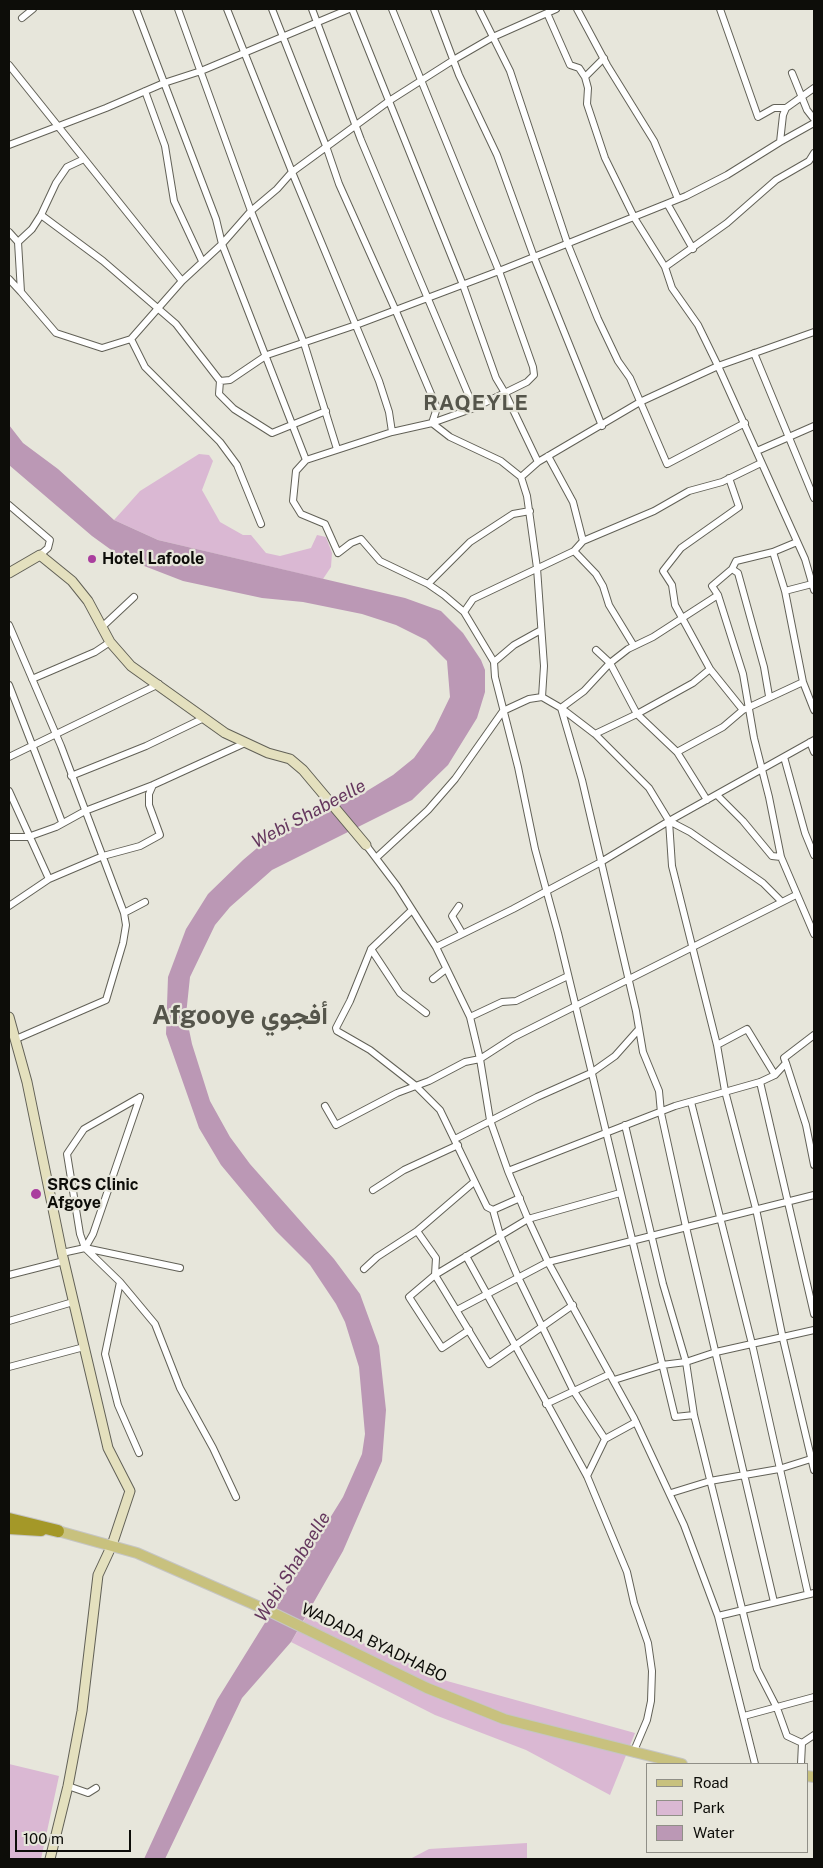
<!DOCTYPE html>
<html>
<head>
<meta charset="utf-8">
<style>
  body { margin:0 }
  #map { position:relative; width:823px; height:1868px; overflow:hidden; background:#e7e6db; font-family:"Public Sans",sans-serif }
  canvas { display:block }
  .frame { position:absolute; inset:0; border:10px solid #0d0d09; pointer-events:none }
  .legend { position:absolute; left:646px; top:1763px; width:162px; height:90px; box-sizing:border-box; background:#e7e6db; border:1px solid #908f87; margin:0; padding:6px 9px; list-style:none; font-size:15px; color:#0d0d09 }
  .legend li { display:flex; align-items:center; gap:10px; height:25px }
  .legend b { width:25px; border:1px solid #908f87 }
  .scale { position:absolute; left:15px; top:1830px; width:116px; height:22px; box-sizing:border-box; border:2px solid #0d0d09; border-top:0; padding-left:6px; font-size:15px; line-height:18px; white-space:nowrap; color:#0d0d09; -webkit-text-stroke:4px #e7e6db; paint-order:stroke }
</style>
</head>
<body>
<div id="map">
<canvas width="823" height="1868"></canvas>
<div class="frame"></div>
<ul class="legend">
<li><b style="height:6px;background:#c8c17e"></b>Road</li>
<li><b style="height:14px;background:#dab8d3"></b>Park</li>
<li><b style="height:14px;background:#bb98b5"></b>Water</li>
</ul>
<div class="scale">100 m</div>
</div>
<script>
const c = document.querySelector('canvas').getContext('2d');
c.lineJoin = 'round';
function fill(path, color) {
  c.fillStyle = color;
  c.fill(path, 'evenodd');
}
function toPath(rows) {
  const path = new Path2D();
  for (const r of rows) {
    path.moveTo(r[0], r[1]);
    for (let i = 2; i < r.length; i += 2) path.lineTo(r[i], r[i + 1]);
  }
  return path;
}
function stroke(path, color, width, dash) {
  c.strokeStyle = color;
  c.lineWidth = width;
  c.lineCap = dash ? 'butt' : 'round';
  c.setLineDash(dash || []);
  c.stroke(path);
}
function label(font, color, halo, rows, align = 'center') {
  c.font = font + ' "Public Sans",Vazirmatn,sans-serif';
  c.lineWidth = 4.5;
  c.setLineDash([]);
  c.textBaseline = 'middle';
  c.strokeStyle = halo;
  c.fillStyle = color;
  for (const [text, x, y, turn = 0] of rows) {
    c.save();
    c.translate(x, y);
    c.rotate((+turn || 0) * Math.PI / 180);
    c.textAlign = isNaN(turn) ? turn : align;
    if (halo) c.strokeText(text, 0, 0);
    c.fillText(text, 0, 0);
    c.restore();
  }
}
const green = toPath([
  [199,454,209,455,213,461,202,490,220,522,243,535,251,535,266,553,280,556,311,548,317,535,326,537,332,553,331,567,323,579,158,540,114,520,140,491],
  [306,1617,447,1681,635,1733,610,1795,526,1750,435,1715,291,1642],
  [9,1764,59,1776,41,1859,9,1859],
  [527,1843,527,1859,410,1859,429,1849]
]);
const water = toPath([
  [9,425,23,443,58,469,114,520,158,540,405,598,441,611,463,633,481,660,485,670,485,692,477,718,448,765,412,800,272,870,230,907,215,925,190,977,186,1015,192,1044,210,1101,230,1137,250,1164,334,1259,360,1294,379,1346,386,1410,382,1461,343,1551,291,1642,242,1698,165,1859,144,1859,217,1700,343,1497,362,1454,365,1434,359,1367,345,1322,336,1304,310,1265,276,1231,221,1165,199,1128,166,1034,168,977,186,929,208,894,243,860,263,843,290,828,357,797,393,775,414,758,434,730,450,697,447,661,426,640,396,625,362,614,303,602,262,598,183,581,121,557,92,536,9,465]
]);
const street = toPath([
  [136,9,216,219,222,244,306,460],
  [178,9,251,211,304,343,337,449],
  [227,9,292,172,379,381,389,412,392,432],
  [272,9,326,146,339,184,395,309,437,408,432,423,450,437,501,461,521,477,527,496,537,568,544,666,542,697],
  [312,9,361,140,474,408],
  [352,9,463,285,496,378,505,393,538,462],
  [392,9,499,271,533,367,534,375,527,382,474,408,432,423,392,432,306,460,296,471,293,501,301,514,325,524,338,553,351,543,361,539,380,561,428,584,444,595,464,612,494,662,495,677,518,767,535,849,558,933,675,1417,694,1415],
  [434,9,459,75,497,155,534,257,602,426],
  [479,9,510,71,568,245,598,319,618,361,630,378,667,464,745,423],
  [577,9,607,65,654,141,678,199],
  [720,9,758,117,774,108,786,108],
  [547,13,570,65,579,68,585,77],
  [22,18,33,9],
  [604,58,585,77,588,88,587,104,605,158,635,219,665,267,672,288,698,325,718,366,805,559,814,590],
  [9,65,182,281],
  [792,73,807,110,814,119],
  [145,91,165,146,174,201,202,261],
  [780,142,814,123],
  [9,145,106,108,164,83,201,71,349,9],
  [668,205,693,249],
  [41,215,103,261,176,324,220,381,230,380,267,355,356,325,499,271,686,196,727,175,780,142,783,115,786,108,814,88],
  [9,232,18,242,21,292,56,333,102,348,131,339,182,281,222,244,251,211,277,189,292,172,389,101,455,59,493,37,556,9],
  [18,242,32,229,41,215,56,183,67,167,84,159],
  [665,267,727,223,776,180,809,161,814,153],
  [9,279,21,292],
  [131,339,145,367,220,442,237,465,261,524],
  [754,353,814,498],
  [220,381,219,394,234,409,272,433,326,411],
  [757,451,814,426],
  [548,456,573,502,583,541],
  [521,477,538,462,640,402,718,366,814,332],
  [729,478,739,507,681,548,663,571,672,585,675,605,710,669,743,710],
  [9,505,50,540,48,548,40,555],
  [574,551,596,574,603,586,609,605,634,646],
  [773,552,785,591,803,682,814,710],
  [732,569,736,561,773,552,797,542],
  [428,584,470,542,513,514,530,511],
  [785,591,812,584],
  [718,595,712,586,732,569,738,573,764,667,769,696],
  [464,612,473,599,574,551,583,541,654,511,689,491,722,482,761,463],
  [9,625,61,746,124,913,126,925,123,943,106,1000,16,1039],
  [102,627,134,597],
  [596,650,610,663,637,714,677,752,707,800],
  [494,662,514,645,541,630],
  [32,679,95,652,110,642],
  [9,685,62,822],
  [595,734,637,714,693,683,710,669],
  [810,742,814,752],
  [677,752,723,727,743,710,803,682],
  [9,757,159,684],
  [784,757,805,833,814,855],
  [71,776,146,746,204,718],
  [9,791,49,879],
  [717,795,743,821,772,856,781,857],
  [669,821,690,832,763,883,781,901],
  [9,837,28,837,56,827,85,811,153,785,245,743],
  [366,845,397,886,436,947,470,1017,480,1059,490,1120,508,1171,528,1219,548,1262,634,1418,684,1525,718,1616,755,1764],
  [376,858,428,810,455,779,503,711,529,699,542,697,561,708,595,734,649,788,669,821,672,866,717,1045,725,1091,756,1209,783,1339,814,1470],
  [9,906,49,879,103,856,140,846,160,835,149,805,149,794,153,785],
  [459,906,452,916,462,933],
  [412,910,371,949,350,1001,336,1028,337,1031,370,1050,416,1086,440,1110,487,1207,493,1210,520,1198],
  [124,913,145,902],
  [436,947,513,909,601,862,669,821,814,740],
  [371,949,400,993,426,1013],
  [433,979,446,969],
  [470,1017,502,1002,516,1001,568,976],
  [717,1045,747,1029,775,1075],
  [786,1063,806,1125,814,1165],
  [760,1082,814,1314],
  [691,1102,752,1344,808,1594],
  [325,1106,336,1125,397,1093,429,1081,465,1062,480,1059,514,1037,796,895],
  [625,1125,663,1284,686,1362,694,1415,757,1669,777,1708,787,1736,802,1743],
  [455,1139,537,1097,591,1073,615,1056,639,1029],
  [508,1171,675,1106,760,1082,775,1075,786,1063,784,1058,814,1035],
  [373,1190,404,1170,458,1145],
  [493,1210,500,1235,518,1277,573,1390,605,1439],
  [417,1231,436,1258,435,1275,489,1364,573,1305],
  [85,1248,93,1234,140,1097],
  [62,1253,85,1248,180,1268],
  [466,1256,587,1476,627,1572,634,1603,648,1643,652,1671,651,1701,647,1720,633,1753],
  [364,1269,377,1257,417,1231,474,1182],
  [9,1275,64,1261],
  [120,1282,155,1324,180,1388,213,1448,236,1497],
  [457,1310,548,1262,814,1195],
  [9,1321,73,1302],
  [469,1330,442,1348,409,1297,435,1275,528,1219,620,1193],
  [9,1367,84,1347],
  [614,1380,662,1365,686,1362,716,1352,814,1330],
  [546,1404,610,1374],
  [139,1453,118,1405,105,1354,120,1282,85,1248,80,1234,67,1154,84,1129,140,1097],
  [587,1476,605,1439,636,1422],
  [671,1493,710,1481,779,1469,814,1458],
  [774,1602,686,1227,661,1113,659,1091,643,1052,636,1011,582,780,561,708,584,691,610,663,628,649,653,637,718,595,743,674,754,738,769,797,781,857,814,934],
  [718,1616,814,1593],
  [744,1716,814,1697],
  [801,1764,802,1743,814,1735],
  [68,1786,88,1793,96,1788]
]);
const secondary = toPath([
  [9,573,40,555,72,581,88,601,110,642,131,666,225,733,268,753,290,759,303,770,366,845],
  [9,1017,27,1082,62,1253,108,1448,130,1491,112,1545,98,1575,82,1711,68,1786,50,1859]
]);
const primary = toPath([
  [58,1531,137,1553,269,1611,427,1688,504,1719,682,1764],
  [807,1776,814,1777]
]);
const highway = toPath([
  [9,1519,58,1531],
  [9,1528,41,1530]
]);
const markers = [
  [92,559,5,"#aa3e9e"],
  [36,1194,6,"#aa3e9e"]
];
const poiNames = [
  ["Hotel Lafoole",102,559],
  ["SRCS Clinic",47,1185],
  ["Afgoye",47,1203]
];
const streetNames = [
  ["WADADA BYADHABO",374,1643,26]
];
const waterNames = [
  ["Webi Shabeelle",309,814,-28],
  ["Webi Shabeelle",293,1567,-58]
];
const districtNames = [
  ["RAQEYLE",476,404]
];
const townNames = [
  ["Afgooye أفجوي",240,1016]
];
fill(green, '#dab8d3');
fill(water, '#bb98b5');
stroke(street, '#626157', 8);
stroke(secondary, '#626157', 11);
stroke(primary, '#c5c5c4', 12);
stroke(highway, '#c5c5c4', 14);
stroke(street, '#fff', 6);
stroke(secondary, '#e4e0be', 9);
stroke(primary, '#c8c17e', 10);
stroke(highway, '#a49828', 12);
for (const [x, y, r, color] of markers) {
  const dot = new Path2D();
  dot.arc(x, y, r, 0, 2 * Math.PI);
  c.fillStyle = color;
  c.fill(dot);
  stroke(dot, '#e7e6db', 2);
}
label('bold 16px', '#0d0d09', '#e7e6db', poiNames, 'left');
label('16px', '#0d0d09', '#e7e6db', streetNames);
label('italic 18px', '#64365d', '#e7e6db', waterNames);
c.letterSpacing = '1px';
label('bold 21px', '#55554b', '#e7e6db', districtNames);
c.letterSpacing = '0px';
label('bold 26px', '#55554b', '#e7e6db', townNames);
</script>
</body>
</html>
